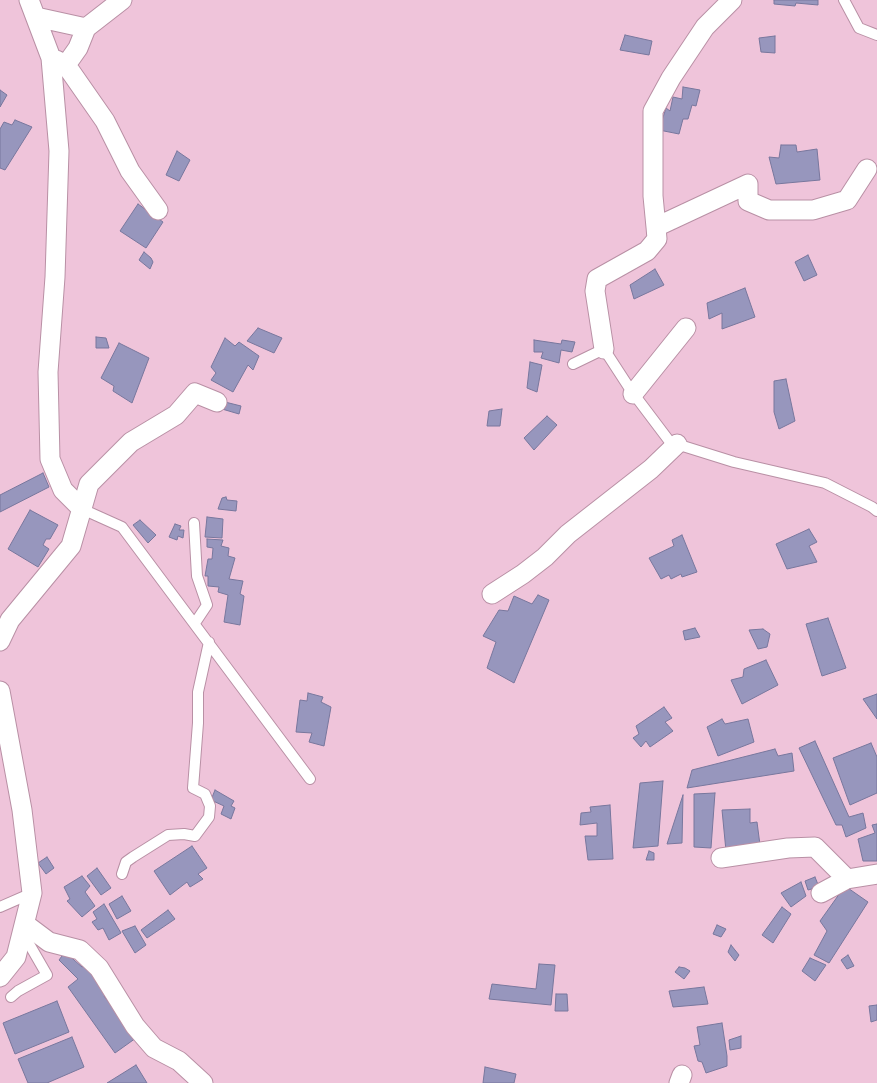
<!DOCTYPE html>
<html>
<head>
<meta charset="utf-8">
<style>
  body { margin:0 }
  canvas { display:block; background:#efc4da }
</style>
</head>
<body>
<canvas width="877" height="1083"></canvas>
<script>
const c = document.querySelector('canvas').getContext('2d');
c.lineJoin = 'round';
function fill(path, color) {
  c.fillStyle = color;
  c.fill(path, 'evenodd');
}
function toPath(rows) {
  const path = new Path2D();
  for (const r of rows) {
    path.moveTo(r[0], r[1]);
    for (let i = 2; i < r.length; i += 2) path.lineTo(r[i], r[i + 1]);
  }
  return path;
}
function stroke(path, color, width, dash) {
  c.strokeStyle = color;
  c.lineWidth = width;
  c.lineCap = dash ? 'butt' : 'round';
  c.setLineDash(dash || []);
  c.stroke(path);
}
const building = toPath([
  [774,0,818,0,818,5,796,3,795,6,774,4,774,0],
  [625,35,652,41,649,55,620,50,625,35],
  [775,36,775,53,761,52,759,38,775,36],
  [683,87,700,90,696,106,692,105,688,119,683,119,679,134,659,130,666,108,670,111,673,97,682,99,683,87],
  [0,90,7,95,0,107,0,90],
  [15,120,32,127,5,170,0,168,0,129,4,122,12,125,15,120],
  [781,145,796,145,797,152,817,149,820,180,776,184,769,157,779,158,781,145],
  [177,151,190,160,179,181,166,175,177,151],
  [138,204,163,222,146,248,120,231,138,204],
  [144,252,151,258,153,262,150,269,139,260,144,252],
  [808,255,817,275,804,281,795,262,808,255],
  [655,269,664,285,634,299,630,285,655,269],
  [745,288,755,317,722,329,722,313,709,319,707,303,745,288],
  [258,328,282,338,274,353,247,341,258,328],
  [96,337,106,338,109,348,96,348,96,337],
  [225,338,235,346,239,342,259,356,253,370,248,365,233,392,211,380,216,373,211,367,225,338],
  [534,340,561,344,562,340,575,342,572,352,561,350,559,363,541,358,543,352,534,352,534,340],
  [119,343,149,358,132,403,113,391,114,386,101,378,119,343],
  [530,362,542,365,537,392,527,388,530,362],
  [786,379,795,421,779,429,774,412,774,381,786,379],
  [225,402,241,406,239,414,222,409,225,402],
  [502,409,500,426,487,426,489,411,502,409],
  [547,416,557,425,534,450,524,438,547,416],
  [43,473,49,487,0,512,0,495,43,473],
  [226,497,227,500,237,501,236,511,218,509,222,498,226,497],
  [30,510,58,525,50,539,46,539,43,545,49,549,38,567,8,549,30,510],
  [207,517,223,519,222,538,205,537,207,517],
  [140,520,156,535,148,543,133,525,140,520],
  [175,524,181,526,179,530,184,530,183,538,178,536,177,540,169,537,175,524],
  [809,529,817,542,809,546,817,562,787,569,776,544,809,529],
  [682,535,697,572,682,577,681,574,671,579,669,575,661,579,649,558,674,546,672,540,682,535],
  [207,539,223,540,221,546,229,548,228,556,235,558,229,579,243,581,240,594,244,596,240,625,224,622,228,595,218,592,219,587,208,586,208,576,205,576,208,559,212,559,213,548,207,547,207,539],
  [538,595,549,600,514,683,487,668,496,642,483,636,499,610,508,611,514,596,532,604,538,595],
  [828,618,846,668,822,676,806,624,828,618],
  [695,628,700,637,685,640,683,631,695,628],
  [763,629,770,634,767,647,758,649,749,630,763,629],
  [766,660,778,685,742,704,731,680,743,677,744,669,766,660],
  [308,693,323,697,321,702,331,707,324,746,309,742,312,733,296,732,300,700,307,701,308,693],
  [877,694,877,719,863,699,877,694],
  [664,707,672,718,665,722,673,731,650,747,646,741,641,747,633,738,639,734,636,726,664,707],
  [722,719,725,724,748,719,754,742,718,756,707,727,722,719],
  [815,741,849,817,863,813,866,828,846,837,842,825,836,825,799,748,815,741],
  [871,743,877,757,877,793,850,805,833,758,871,743],
  [775,749,778,756,792,753,794,771,687,788,692,770,775,749],
  [663,781,658,846,633,848,640,783,663,781],
  [215,790,234,801,231,806,235,808,231,819,221,814,224,806,211,800,215,790],
  [715,793,711,848,694,847,694,794,715,793],
  [683,795,682,843,667,844,683,795],
  [610,805,613,859,588,860,585,836,597,836,597,823,580,825,581,813,591,812,590,807,610,805],
  [750,809,750,823,757,822,760,845,726,851,722,810,750,809],
  [877,824,877,861,863,861,858,839,875,833,872,825,877,824],
  [192,846,207,868,198,874,203,879,190,887,187,882,170,895,154,871,192,846],
  [649,851,654,853,654,860,646,860,649,851],
  [47,857,54,868,46,874,38,863,47,857],
  [97,868,111,888,101,895,87,876,97,868],
  [82,876,90,886,85,892,95,906,82,917,67,901,70,899,64,887,82,876],
  [815,877,819,887,808,890,805,881,815,877],
  [801,882,806,896,791,907,781,893,801,882],
  [845,886,868,902,829,963,814,955,827,931,820,921,845,886],
  [122,896,131,911,117,919,109,904,122,896],
  [104,904,121,933,109,940,103,928,98,930,92,922,97,919,93,912,104,904],
  [782,907,791,914,773,943,762,935,782,907],
  [168,910,175,919,147,938,141,930,168,910],
  [717,925,726,929,721,937,713,934,717,925],
  [135,926,146,945,135,953,122,931,135,926],
  [731,945,739,955,735,961,728,952,731,945],
  [65,952,82,967,86,965,108,993,104,996,136,1038,115,1053,68,987,78,979,59,960,65,952],
  [848,955,854,966,847,969,841,960,848,955],
  [810,958,826,965,815,981,802,971,810,958],
  [539,964,555,965,551,1005,489,999,492,984,536,989,539,964],
  [679,967,685,968,690,971,684,979,675,972,679,967],
  [704,987,708,1004,673,1007,669,991,704,987],
  [556,994,567,994,568,1011,555,1011,556,994],
  [57,1001,69,1032,15,1054,3,1023,57,1001],
  [877,1005,877,1020,871,1022,869,1006,877,1005],
  [722,1023,727,1056,727,1066,706,1073,702,1062,698,1061,694,1046,700,1045,697,1027,722,1023],
  [741,1036,741,1048,730,1050,729,1040,741,1036],
  [72,1037,84,1067,47,1083,28,1083,18,1059,72,1037],
  [136,1065,147,1083,107,1083,136,1065],
  [485,1067,516,1074,514,1083,483,1083,485,1067]
]);
const service = toPath([
  [844,0,859,28,877,35],
  [573,364,604,349,630,389,670,442,734,462,825,483,872,507,877,511],
  [82,509,122,527,310,779],
  [194,523,197,576,207,605,195,623],
  [122,874,126,862,133,857,168,835,184,834,195,836,209,817,210,806,205,794,193,788,198,723,198,692,209,642],
  [0,907,32,893],
  [11,997,18,991,47,975,28,942,26,932]
]);
const minor = toPath([
  [29,0,51,58,59,151,55,277,48,372,50,459,63,490,82,509],
  [36,17,86,28],
  [56,60,66,65,78,48,86,28,122,0],
  [66,65,105,121,130,171,158,210],
  [656,227,653,196,653,111,671,78,705,27,732,0],
  [604,349,595,291,597,279,647,251,657,239,656,227,748,184,748,201,769,210,813,210,847,200,867,169],
  [633,394,686,328],
  [492,594,523,574,545,557,568,534,651,469,677,444],
  [0,641,10,620,71,546,89,484,131,442,176,415,195,393,217,402],
  [0,691,22,810,32,893,16,957,0,977],
  [721,858,788,848,815,847,847,879,877,874],
  [821,893,847,879],
  [25,924,49,942,80,950,99,968,135,1026,154,1048,179,1061,203,1083],
  [679,1083,682,1075]
]);
fill(building, '#9796bd');
stroke(building, '#78779d', 1);
stroke(service, '#b990a5', 12);
stroke(minor, '#b990a5', 21);
stroke(service, '#fff', 10);
stroke(minor, '#fff', 19);
</script>
</body>
</html>
